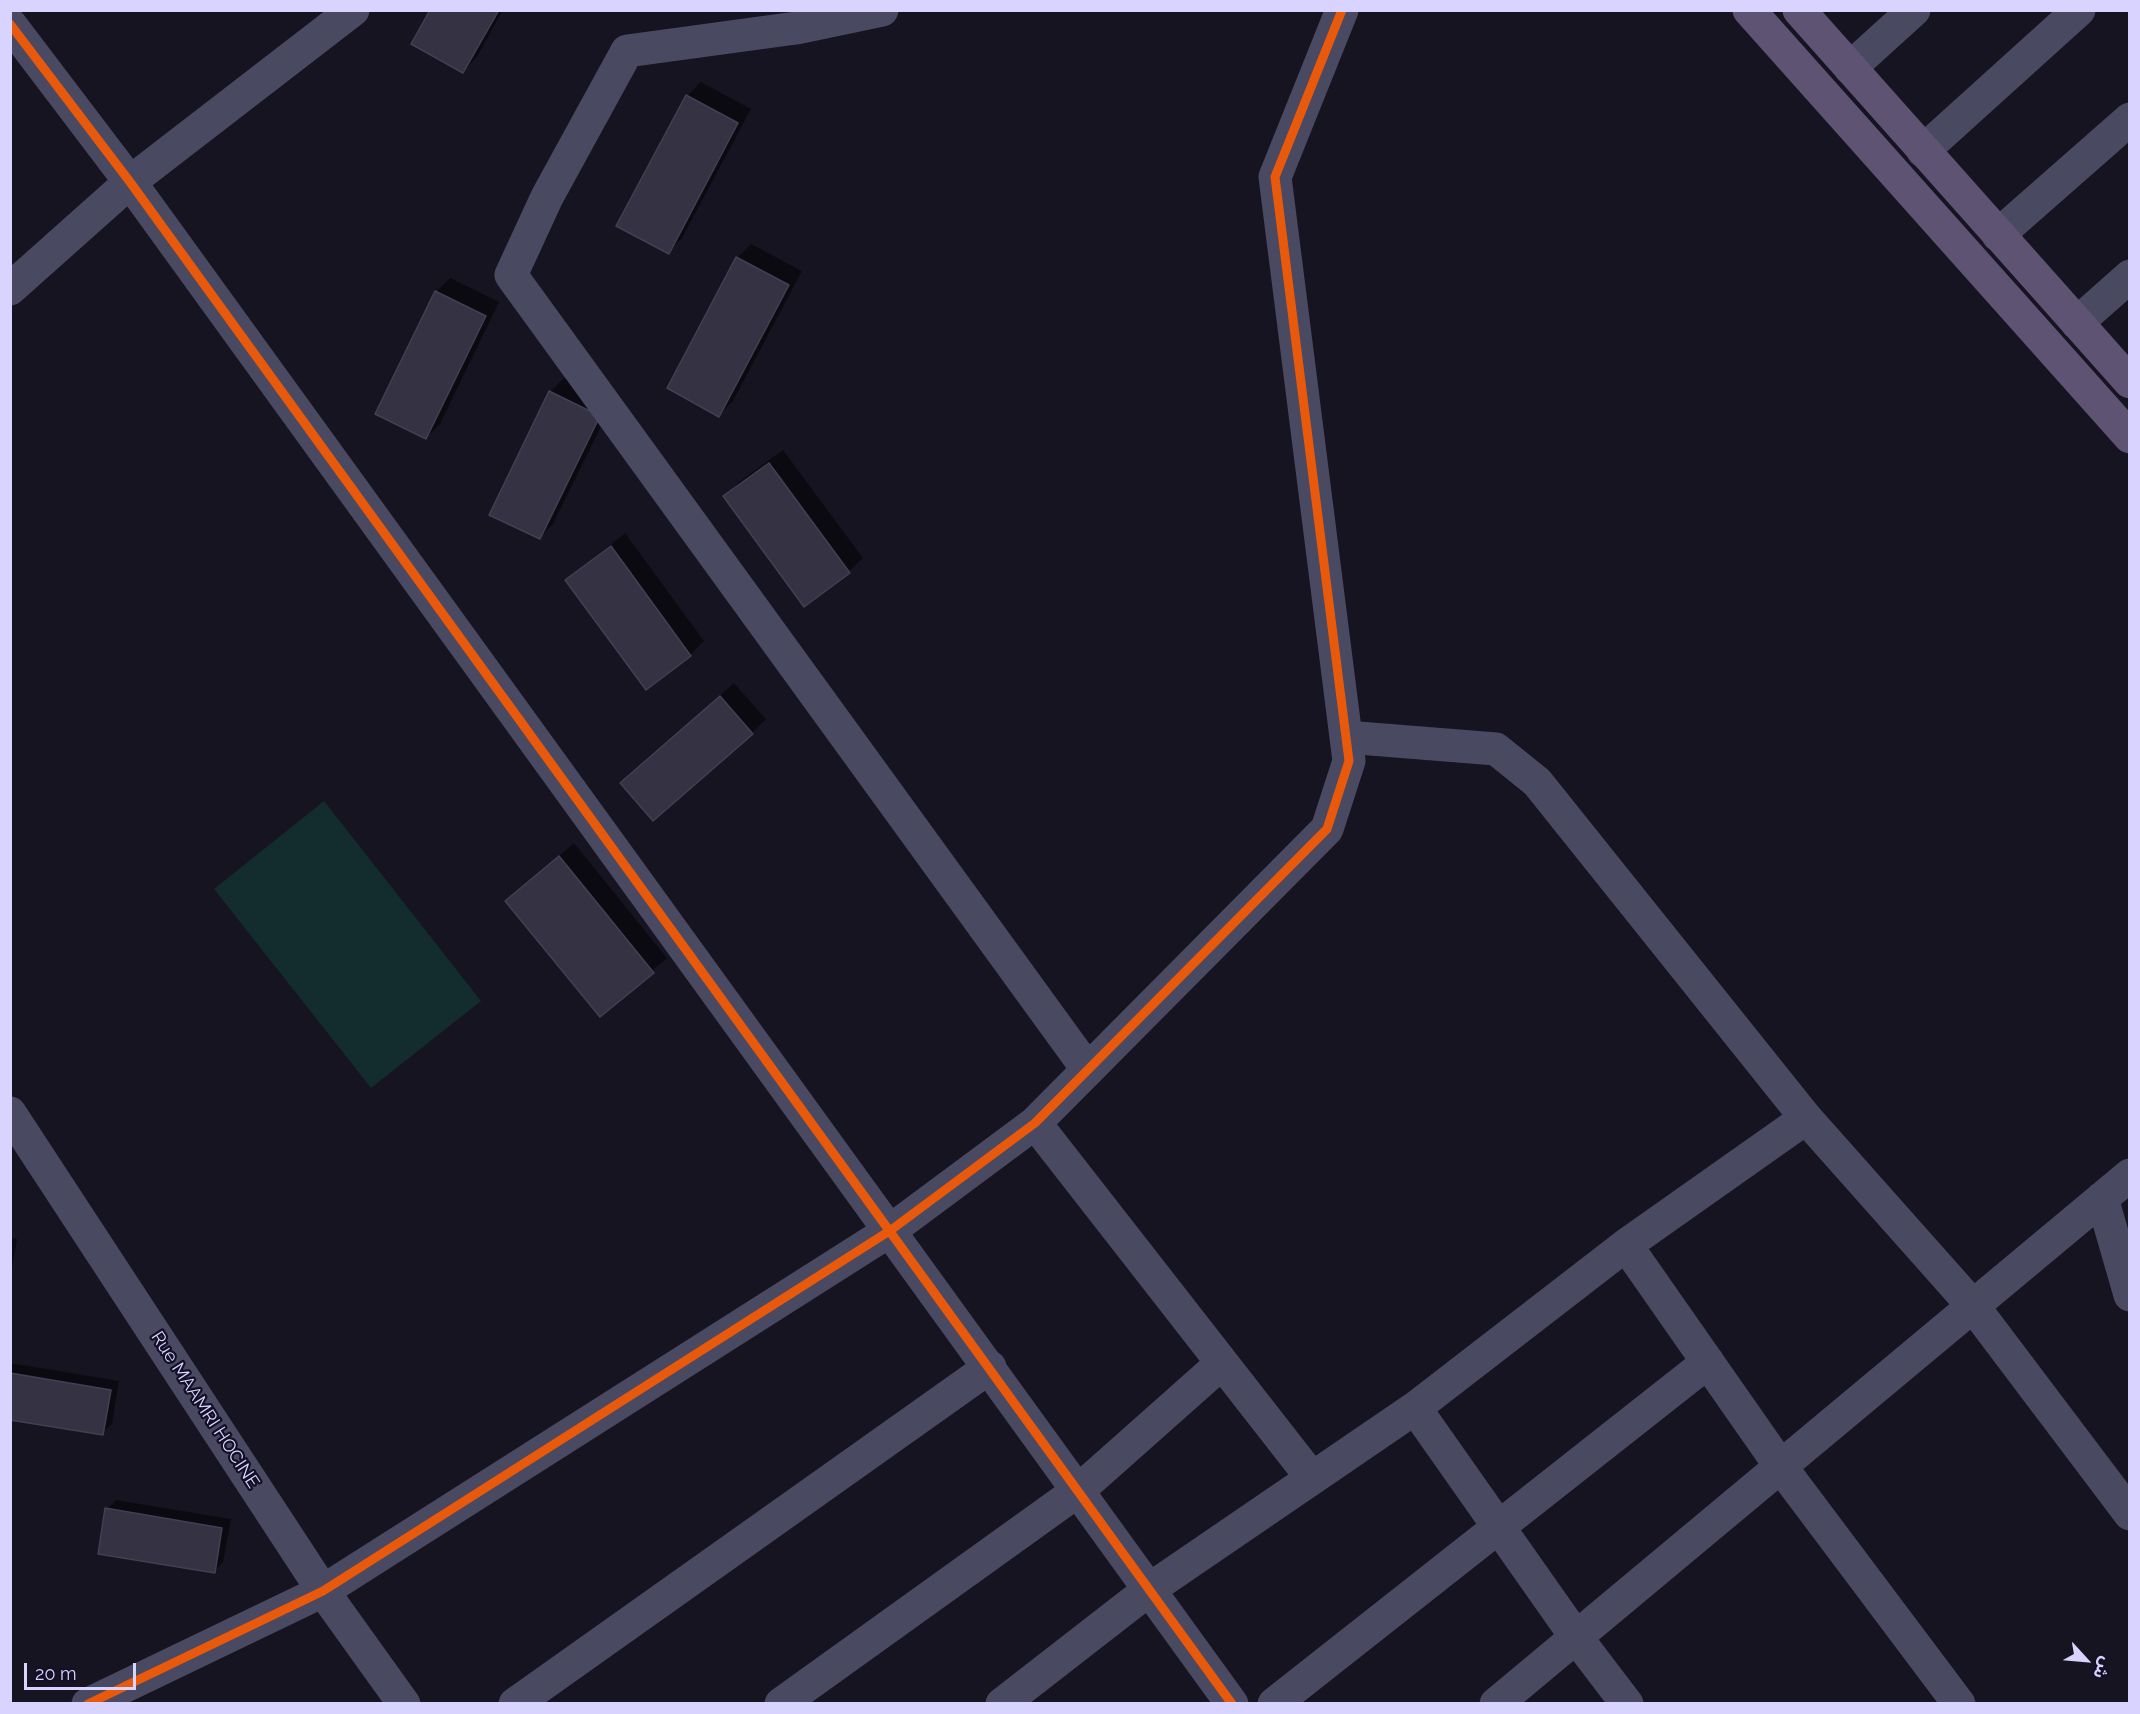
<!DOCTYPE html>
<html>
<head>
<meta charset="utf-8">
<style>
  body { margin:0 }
  #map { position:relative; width:2140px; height:1714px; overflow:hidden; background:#161421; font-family:Raleway,"Noto Sans Arabic",sans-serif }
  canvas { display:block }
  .frame { position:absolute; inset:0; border:12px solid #d9d4ff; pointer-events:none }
  .north { position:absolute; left:2056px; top:1630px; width:60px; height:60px; -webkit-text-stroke:4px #130f26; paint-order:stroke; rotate:116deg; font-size:16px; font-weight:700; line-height:24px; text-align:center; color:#d9d4ff }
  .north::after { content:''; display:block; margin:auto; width:21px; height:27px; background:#d9d4ff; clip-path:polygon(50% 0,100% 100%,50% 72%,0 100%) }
  .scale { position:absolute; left:24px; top:1663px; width:112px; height:27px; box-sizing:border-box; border:3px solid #d9d4ff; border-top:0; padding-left:8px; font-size:18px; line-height:21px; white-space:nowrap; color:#d9d4ff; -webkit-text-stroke:4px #130f26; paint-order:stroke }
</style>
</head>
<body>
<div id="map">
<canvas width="2140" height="1714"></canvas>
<div class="frame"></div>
<div class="north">ش</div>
<div class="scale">20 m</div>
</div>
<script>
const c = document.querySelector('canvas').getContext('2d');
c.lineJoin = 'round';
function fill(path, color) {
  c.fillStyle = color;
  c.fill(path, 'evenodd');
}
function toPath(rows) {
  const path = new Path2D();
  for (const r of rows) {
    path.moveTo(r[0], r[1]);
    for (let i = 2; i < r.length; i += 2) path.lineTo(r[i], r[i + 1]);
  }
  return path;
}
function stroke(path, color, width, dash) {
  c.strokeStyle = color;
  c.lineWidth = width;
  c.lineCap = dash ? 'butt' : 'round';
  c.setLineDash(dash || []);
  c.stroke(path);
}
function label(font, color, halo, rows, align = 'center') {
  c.font = font + ' Raleway,sans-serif';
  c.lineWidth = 4.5;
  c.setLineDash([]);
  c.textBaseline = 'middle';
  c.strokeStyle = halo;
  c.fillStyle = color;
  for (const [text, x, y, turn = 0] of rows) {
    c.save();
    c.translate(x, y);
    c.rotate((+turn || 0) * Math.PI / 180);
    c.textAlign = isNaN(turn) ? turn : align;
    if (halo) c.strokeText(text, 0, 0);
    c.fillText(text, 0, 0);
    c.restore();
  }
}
const green = toPath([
  [324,801,481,1001,371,1088,214,889]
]);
const shadow = toPath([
  [432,10,503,10,477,57,463,71],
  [701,82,751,109,682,238,668,252,618,225,687,96],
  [751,244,802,271,733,401,719,415,669,387,737,258],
  [450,278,499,302,440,424,426,438,436,292],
  [564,378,613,402,553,524,539,538,550,392],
  [783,450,863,558,849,571,725,496,739,482],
  [625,533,704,641,690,655,646,688,567,580],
  [734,683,766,719,752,733,622,783],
  [574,843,667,958,600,1015,507,901],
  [10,1238,17,1239,10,1280],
  [10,1363,119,1381,112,1424,102,1433,10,1418],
  [116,1500,231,1519,223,1562,214,1571,107,1509]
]);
const building = toPath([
  [430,10,499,10,463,73,411,44,430,10],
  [686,95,738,123,669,254,616,226,686,95],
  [736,257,789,285,719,417,667,388,736,257],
  [435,291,486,316,426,439,375,414,435,291],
  [549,391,600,416,540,539,489,515,549,391],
  [769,463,850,573,804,607,723,496,769,463],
  [611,546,691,656,646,690,565,580,611,546],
  [720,696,753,734,653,821,620,783,720,696],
  [559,856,654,973,600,1017,505,901,559,856],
  [10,1373,111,1390,103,1435,10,1420,10,1373],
  [105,1508,222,1528,215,1573,98,1554,105,1508]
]);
const street = toPath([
  [882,10,796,28,627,51,547,197,511,275,1088,1070],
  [10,24,130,182,1232,1704],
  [1850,68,1914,10],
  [1923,151,2079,10],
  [1998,235,2130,119],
  [10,289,130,182,353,10],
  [2077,323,2130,276],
  [1346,737,1496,749,1537,782,1806,1118,1973,1306,2130,1514],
  [10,1113,323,1591,404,1704],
  [1035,1123,1312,1478],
  [2102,1198,2130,1295],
  [1626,1245,1781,1467,1959,1704],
  [1415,1408,1576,1637,1627,1704],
  [88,1704,323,1591,891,1230,1035,1123,1327,829,1349,761,1275,177,1342,10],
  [515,1704,990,1367],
  [781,1704,1079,1490,1222,1363],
  [1002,1704,1150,1589,1415,1408,1626,1245,1806,1118],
  [1274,1704,1708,1362],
  [1496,1704,2130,1175]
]);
const primary = toPath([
  [1749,10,2130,437],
  [1799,10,2130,382]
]);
const cycleway = toPath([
  [10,24,130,182,1232,1704],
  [88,1704,323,1591,891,1230,1035,1123,1327,829,1349,761,1275,177,1342,10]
]);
const streetNames = [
  ["Rue MAAMRI HOCINE",205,1410,57]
];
fill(green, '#132c2d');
fill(shadow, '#0007');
fill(building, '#343243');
stroke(building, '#433f54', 1.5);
stroke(street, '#4a4962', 33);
stroke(primary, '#5e5373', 33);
stroke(cycleway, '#e8590c', 9);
label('18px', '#d9d4ff', '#130f26', streetNames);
</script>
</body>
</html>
